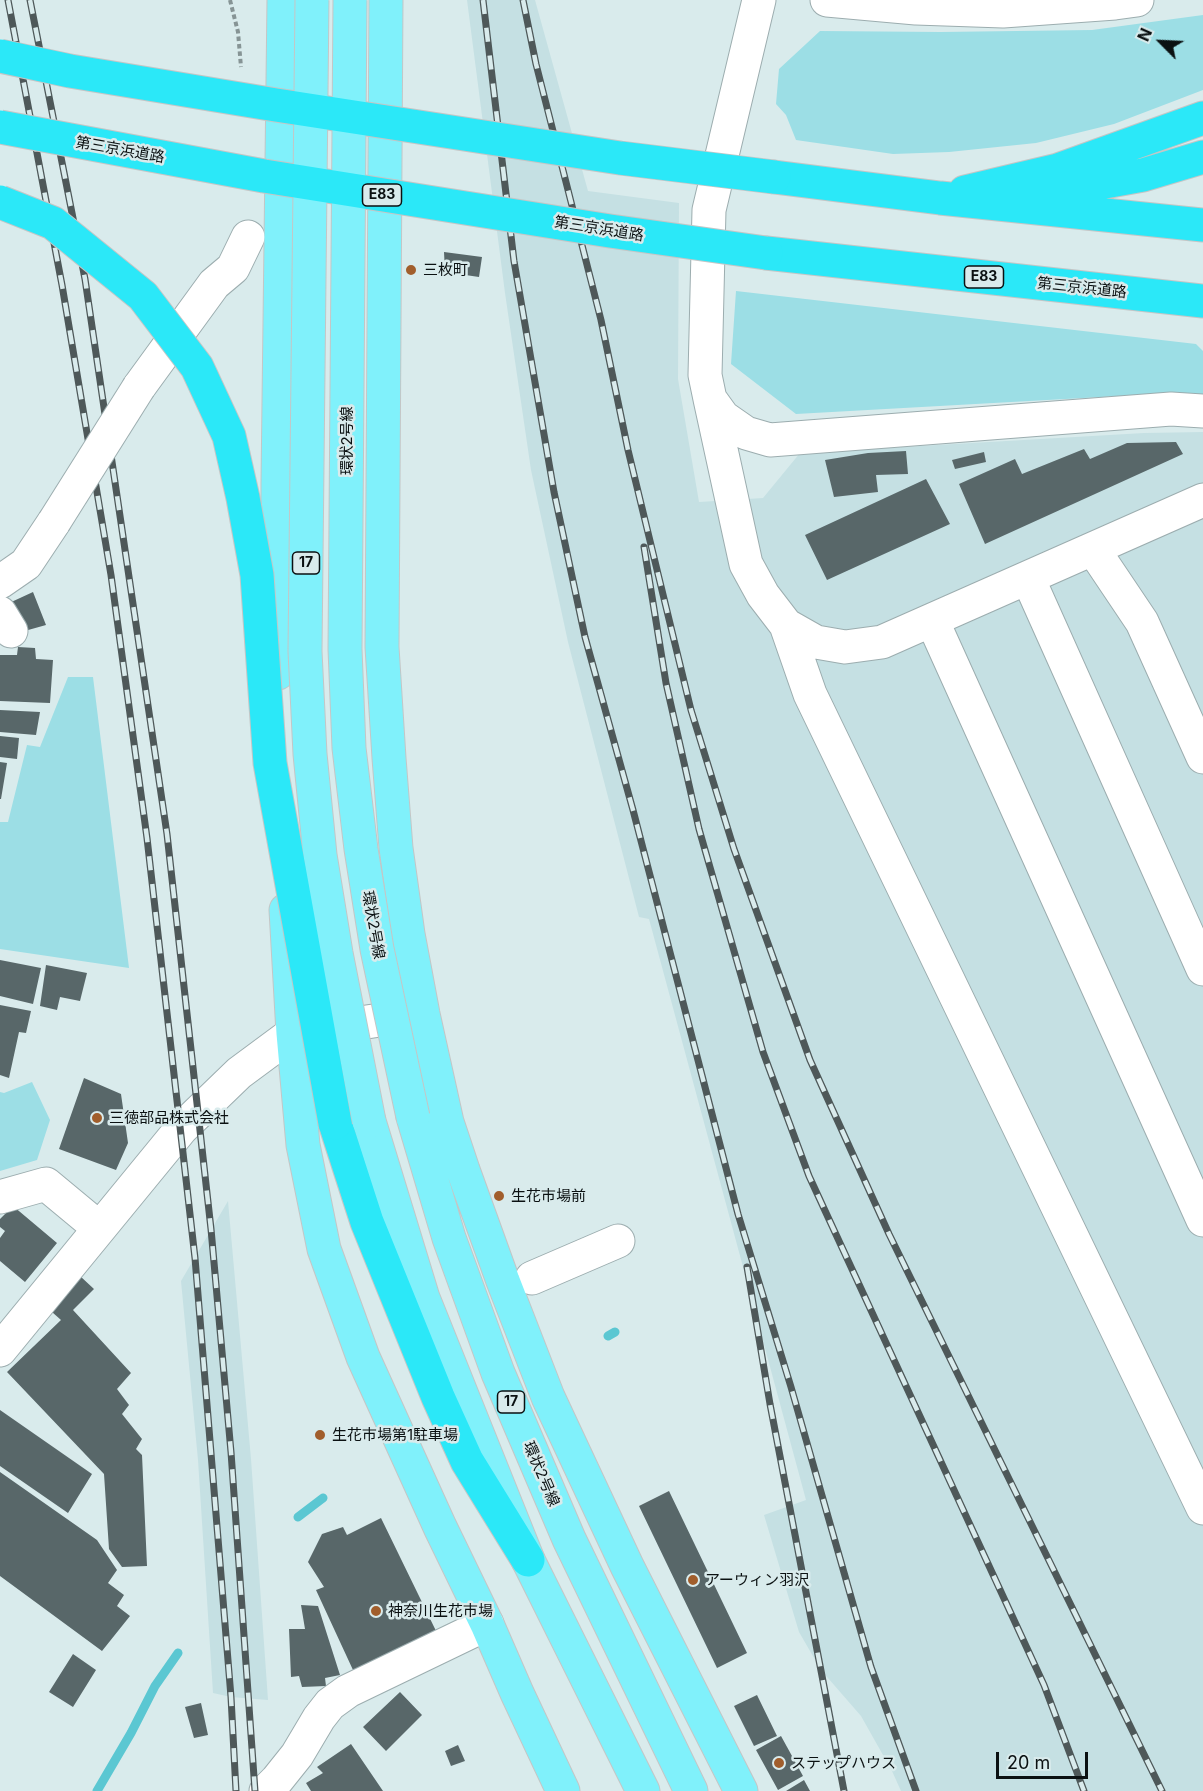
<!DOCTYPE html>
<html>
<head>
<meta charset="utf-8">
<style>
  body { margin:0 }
  #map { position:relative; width:1203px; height:1791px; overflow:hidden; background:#d9ebec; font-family:Inter,sans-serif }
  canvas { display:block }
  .north { position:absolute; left:1131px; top:12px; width:60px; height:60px; -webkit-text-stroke:4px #d9ebec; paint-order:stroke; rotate:294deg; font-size:16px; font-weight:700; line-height:24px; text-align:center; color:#0b1112 }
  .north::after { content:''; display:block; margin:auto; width:21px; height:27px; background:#0b1112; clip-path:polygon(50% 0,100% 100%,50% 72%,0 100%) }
  .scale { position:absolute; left:996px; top:1752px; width:92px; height:27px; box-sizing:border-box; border:3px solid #0b1112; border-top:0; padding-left:8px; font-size:18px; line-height:21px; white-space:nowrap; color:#0b1112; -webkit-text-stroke:4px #d9ebec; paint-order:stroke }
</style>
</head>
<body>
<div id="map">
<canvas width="1203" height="1791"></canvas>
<div class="north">N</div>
<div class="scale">20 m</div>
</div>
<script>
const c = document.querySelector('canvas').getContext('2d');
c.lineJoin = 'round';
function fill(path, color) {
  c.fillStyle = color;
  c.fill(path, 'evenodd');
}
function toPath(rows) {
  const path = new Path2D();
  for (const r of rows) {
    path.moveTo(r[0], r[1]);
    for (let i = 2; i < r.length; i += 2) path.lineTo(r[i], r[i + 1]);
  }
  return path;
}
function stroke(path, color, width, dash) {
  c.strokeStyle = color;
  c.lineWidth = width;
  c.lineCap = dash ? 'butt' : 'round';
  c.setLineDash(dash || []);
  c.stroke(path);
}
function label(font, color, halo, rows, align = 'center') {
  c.font = font + ' Inter,"Noto Sans JP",sans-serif';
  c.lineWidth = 5;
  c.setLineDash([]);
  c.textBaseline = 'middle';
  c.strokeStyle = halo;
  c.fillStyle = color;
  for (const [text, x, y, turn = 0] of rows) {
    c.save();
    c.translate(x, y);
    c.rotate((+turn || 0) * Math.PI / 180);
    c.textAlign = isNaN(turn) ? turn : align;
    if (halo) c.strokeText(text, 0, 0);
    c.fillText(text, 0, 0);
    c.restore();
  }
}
const built = toPath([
  [467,0,535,0,588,191,679,203,678,379,699,502,763,498,800,453,1144,433,1203,432,1203,1791,901,1791,892,1771,861,1716,821,1670,799,1632,764,1515,806,1500,649,919,639,917,568,642,531,470,505,293],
  [228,1201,251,1459,268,1700,231,1697,213,1693,198,1460,181,1281]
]);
const green = toPath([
  [1203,15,1203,90,1114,124,1036,143,949,152,893,154,796,140,786,115,776,104,779,69,820,31,941,32,1092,30],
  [736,291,1196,344,1203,351,1203,396,1119,396,796,414,731,364],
  [68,677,93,677,129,968,0,949,0,822,8,822,27,745,40,747],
  [32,1082,50,1120,37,1160,0,1171,0,1092,4,1093]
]);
const stream = toPath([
  [608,1336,615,1332],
  [298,1517,323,1498],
  [97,1791,131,1733,155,1686,178,1653]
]);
const building = toPath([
  [444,252,482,257,479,277,445,272],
  [1176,442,1183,454,985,544,959,484,1015,459,1022,474,1084,449,1090,459,1127,443],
  [906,451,908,474,876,475,878,492,834,497,825,460,868,453],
  [984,452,986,462,955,469,952,460],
  [926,479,950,524,827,580,805,535],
  [33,592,46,625,21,632,7,604],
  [18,647,35,648,36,659,53,660,50,703,0,701,0,655,17,655],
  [0,710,40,712,36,735,0,732],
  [0,736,19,738,17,759,0,757],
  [0,762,7,763,1,799,0,799],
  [0,960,41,968,33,1004,0,996],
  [46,965,87,973,80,1001,60,997,57,1010,40,1006],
  [0,1005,31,1011,26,1033,19,1032,9,1078,0,1075],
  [84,1078,121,1094,128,1143,116,1170,59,1149],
  [13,1206,57,1243,25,1282,0,1261,0,1238,5,1231,0,1227,0,1219],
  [80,1276,94,1289,73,1310,131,1373,117,1389,129,1405,122,1414,142,1439,136,1449,142,1455,147,1566,122,1567,109,1549,104,1474,7,1372,61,1320,52,1312],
  [0,1410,92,1474,68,1513,0,1466],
  [0,1472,97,1540,117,1570,108,1583,124,1595,117,1606,130,1616,102,1651,0,1576],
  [669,1491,747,1653,717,1668,639,1506],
  [381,1518,437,1633,353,1670,316,1590,324,1587,308,1562,322,1534,343,1527,347,1535],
  [301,1605,318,1606,340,1675,325,1678,326,1686,302,1687,299,1676,291,1677,289,1629,305,1629],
  [73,1654,96,1670,73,1707,49,1692],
  [400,1692,422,1715,386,1751,363,1727],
  [757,1695,777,1736,754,1746,734,1706],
  [201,1703,208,1735,194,1738,185,1707],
  [781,1736,803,1776,778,1790,756,1750],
  [351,1744,383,1791,311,1791,306,1783,323,1773,317,1767],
  [458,1745,465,1761,451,1766,445,1751],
  [804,1780,810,1791,786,1791]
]);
const path = toPath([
  [230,0,238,32,241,67]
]);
const minor = toPath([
  [759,0,709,210,705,375,710,399,723,417,746,433,770,440,1171,409,1203,411],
  [827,0,916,8,1003,11,1115,3,1137,0],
  [139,387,214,284,233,268,248,237],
  [710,399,746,564,763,595,786,625,816,642,845,647,882,642,1203,500],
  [1093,549,1142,622,1203,757],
  [1028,578,1203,969],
  [0,582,26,564,54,522],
  [0,613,11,631],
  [932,620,1203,1220],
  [786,625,810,694,1203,1508],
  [0,1197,46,1184,99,1228],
  [532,1278,618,1241],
  [0,1350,181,1129,239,1073,293,1033,420,1014],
  [266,1791,277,1780,297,1755,319,1718,330,1704,348,1691,487,1624]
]);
const major = toPath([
  [386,0,382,647,389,758,396,848,408,934,423,1014,447,1122,463,1170,503,1281,548,1397,627,1566,741,1791],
  [278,673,278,482,284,0],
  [286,910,293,1033,303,1145,324,1249,363,1357,440,1527,487,1624,517,1693,563,1791],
  [413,1117,449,1238,498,1373,569,1539,691,1791],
  [369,1121,423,1298,528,1560,643,1791]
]);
const highway = toPath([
  [774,177,940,198,1203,225],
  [965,192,1058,170,1203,118],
  [1035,192,1066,189,1143,175,1203,157],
  [766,253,1203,301],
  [335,1123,367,1222,438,1397,467,1461,528,1560]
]);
const rail = toPath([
  [8,0,62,285,111,575,147,838,195,1258,231,1697,236,1791],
  [30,0,85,279,167,834,211,1229,231,1452,255,1791],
  [483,0,514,261,554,492,585,637,633,810,738,1214,791,1387,871,1667,916,1791],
  [523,0,536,64,601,320,628,450,691,710,734,849,810,1060,889,1234,1162,1791],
  [644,547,666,683,699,829,763,1052,809,1176,1044,1685,1084,1791],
  [747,1267,770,1404,844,1791]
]);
const minorBridge = toPath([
  [54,522,139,387]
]);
const majorBridge = toPath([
  [312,0,305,651,310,754,320,855,336,953,369,1121],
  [350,0,345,649,349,748,361,849,377,949,413,1117]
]);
const highwayBridge = toPath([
  [0,56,70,71,276,105,620,158,774,177],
  [0,127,264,176,610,231,766,253],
  [0,202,53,223,143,296,197,367,229,436,243,498,257,575,270,763,335,1123]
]);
const markers = [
  [411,270,6,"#a15e2c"],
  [97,1118,6,"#a15e2c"],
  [499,1196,6,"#a15e2c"],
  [320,1435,6,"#a15e2c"],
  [693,1580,6,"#a15e2c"],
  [376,1611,6,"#a15e2c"],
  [779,1763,6,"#a15e2c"]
];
const shields = [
  [382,195,39],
  [984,277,39],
  [306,563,27],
  [511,1402,27]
];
const shieldNames = [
  ["E83",382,195],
  ["E83",984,277],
  ["17",306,563],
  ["17",511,1402]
];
const streetNames = [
  ["第三京浜道路",120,150,10],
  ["第三京浜道路",599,229,9],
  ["第三京浜道路",1082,288,6],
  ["環状2号線",347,441,-90],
  ["環状2号線",373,925,80],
  ["環状2号線",541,1474,67]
];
const poiNames = [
  ["三枚町",423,270],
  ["三徳部品株式会社",109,1118],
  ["生花市場前",511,1196],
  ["生花市場第1駐車場",332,1435],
  ["アーウィン羽沢",705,1580],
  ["神奈川生花市場",388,1611],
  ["ステップハウス",791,1763]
];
fill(built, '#c5e0e3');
fill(green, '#9cdee5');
stroke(stream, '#5bc7d2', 9);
fill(building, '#586769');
stroke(minor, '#9cadaf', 35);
stroke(major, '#c4c6c6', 35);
stroke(highway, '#c4c6c6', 35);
stroke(path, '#869495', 4, [4.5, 3]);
stroke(minor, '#fff', 33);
stroke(major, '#80f1fb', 33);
stroke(highway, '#2be8f8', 33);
stroke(rail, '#4e5859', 7);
stroke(rail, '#d9ebec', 4.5, [14]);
stroke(minorBridge, '#9cadaf', 35, []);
stroke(majorBridge, '#c4c6c6', 35, []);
stroke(highwayBridge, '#c4c6c6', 35, []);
stroke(minorBridge, '#fff', 33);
stroke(majorBridge, '#80f1fb', 33);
stroke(highwayBridge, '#2be8f8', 33);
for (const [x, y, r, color] of markers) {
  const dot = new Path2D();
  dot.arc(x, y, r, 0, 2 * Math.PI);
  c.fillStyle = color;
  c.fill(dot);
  stroke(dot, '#d9ebec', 2);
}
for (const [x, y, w] of shields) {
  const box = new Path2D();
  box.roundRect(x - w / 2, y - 11, w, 22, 4.5);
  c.fillStyle = '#d9ebec';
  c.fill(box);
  stroke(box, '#0b1112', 1.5);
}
label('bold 14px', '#0b1112', null, shieldNames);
label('15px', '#0b1112', '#d9ebec', streetNames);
label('15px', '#0b1112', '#d9ebec', poiNames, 'left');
</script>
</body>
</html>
